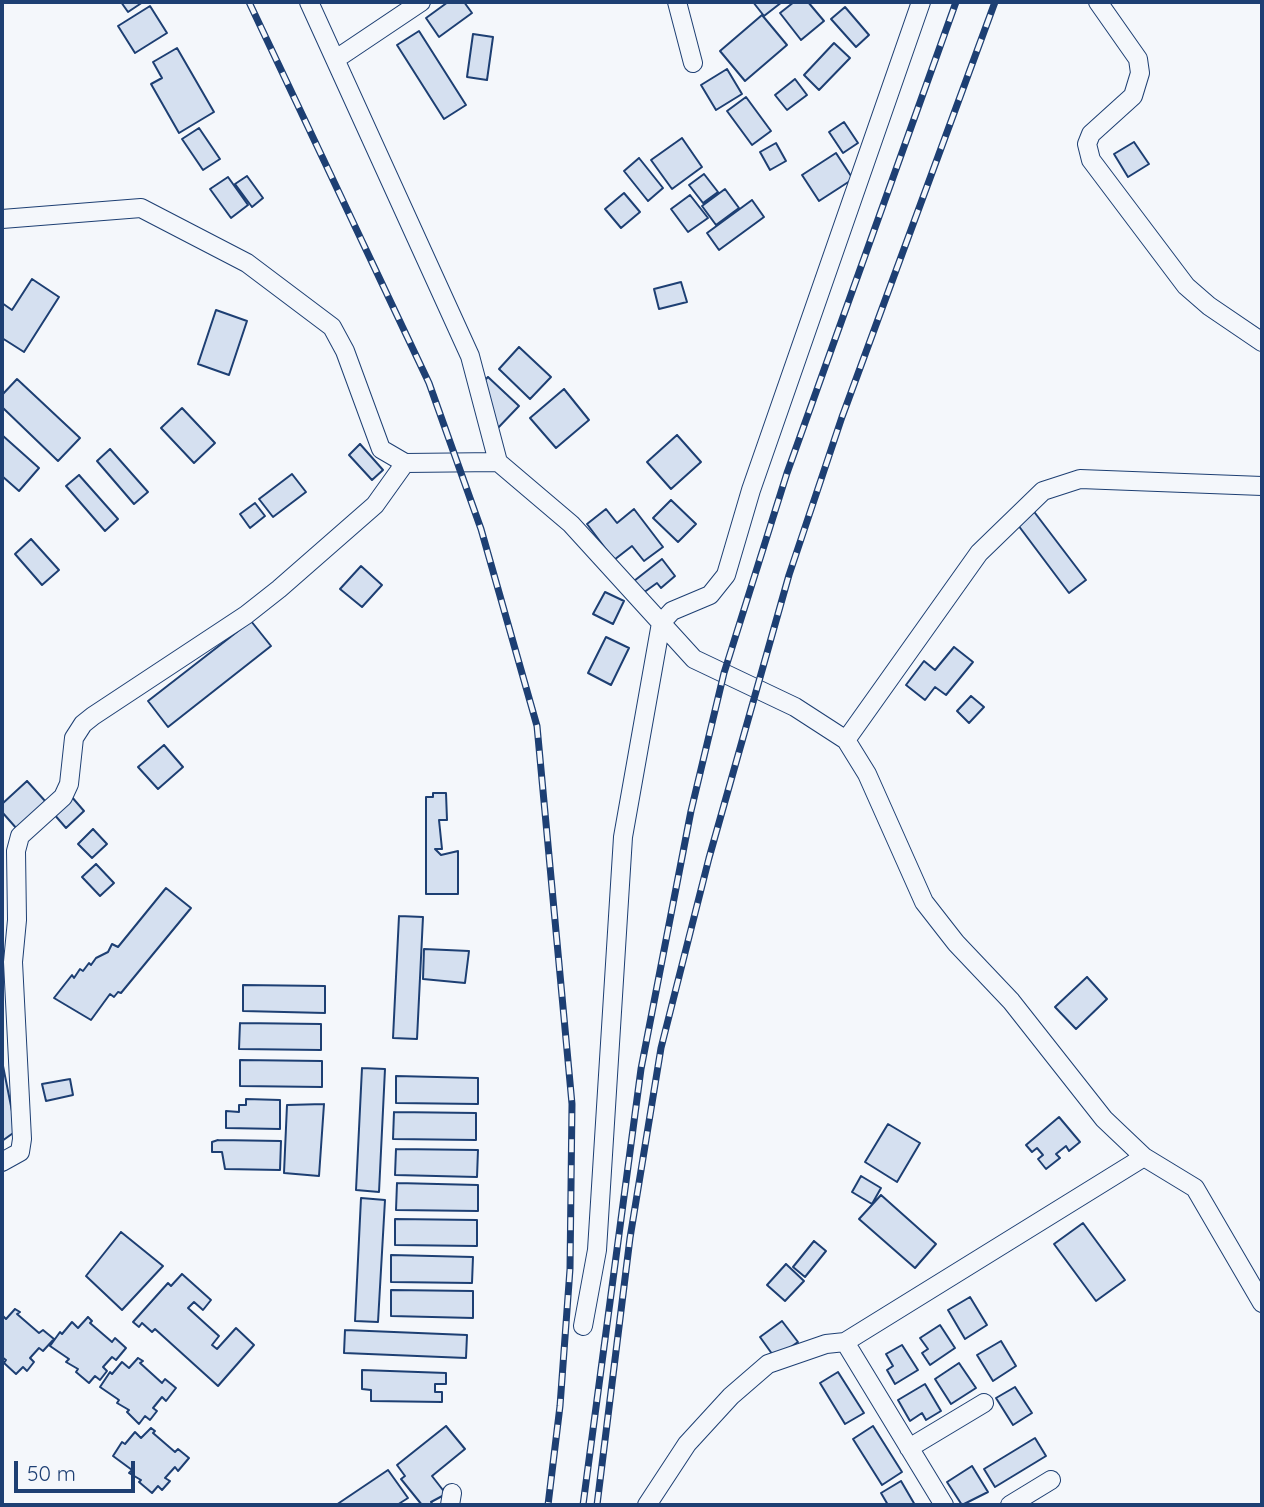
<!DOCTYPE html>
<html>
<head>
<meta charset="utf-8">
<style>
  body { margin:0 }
  #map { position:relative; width:1264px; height:1507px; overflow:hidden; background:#f4f7fb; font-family:Quicksand,sans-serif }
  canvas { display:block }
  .frame { position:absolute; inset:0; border:4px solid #1d3f73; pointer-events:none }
  .scale { position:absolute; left:14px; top:1461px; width:121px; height:32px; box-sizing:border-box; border:4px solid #1d3f73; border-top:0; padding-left:9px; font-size:21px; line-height:24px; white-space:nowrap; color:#1d3f73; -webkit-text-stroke:5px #f4f7fb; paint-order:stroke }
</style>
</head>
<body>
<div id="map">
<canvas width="1264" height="1507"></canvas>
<div class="frame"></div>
<div class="scale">50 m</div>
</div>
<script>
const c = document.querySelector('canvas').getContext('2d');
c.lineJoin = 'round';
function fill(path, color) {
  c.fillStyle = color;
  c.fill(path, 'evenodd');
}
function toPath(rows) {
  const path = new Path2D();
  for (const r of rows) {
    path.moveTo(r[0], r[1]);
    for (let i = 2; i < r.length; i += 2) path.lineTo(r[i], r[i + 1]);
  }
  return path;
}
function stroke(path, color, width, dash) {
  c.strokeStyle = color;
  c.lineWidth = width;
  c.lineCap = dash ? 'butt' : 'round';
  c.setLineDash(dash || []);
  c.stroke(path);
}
const building = toPath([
  [121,2,143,2,128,12,121,2],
  [448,2,464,2,472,13,439,37,426,18,448,2],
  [753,2,782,2,764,16,753,2],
  [794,2,808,2,824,21,801,40,780,13,794,2],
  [150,6,167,33,135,53,118,26,150,6],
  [845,7,869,35,856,47,831,19,845,7],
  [762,15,787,45,745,81,720,51,762,15],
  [419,31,466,105,444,119,397,45,419,31],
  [473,34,493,37,487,80,467,77,473,34],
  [834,43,850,58,819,90,804,75,834,43],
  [177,48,214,112,179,133,151,84,162,78,153,62,177,48],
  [727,69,742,94,716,110,701,85,727,69],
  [795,79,807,95,787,110,775,95,795,79],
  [746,97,771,131,752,145,727,111,746,97],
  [844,122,858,143,843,153,829,132,844,122],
  [199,128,220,159,203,170,182,139,199,128],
  [682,138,702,167,672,189,651,160,682,138],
  [1134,142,1149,164,1128,177,1114,154,1134,142],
  [776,143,786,161,770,170,760,152,776,143],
  [836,153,853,179,819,201,802,175,836,153],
  [639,158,663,188,648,201,624,171,639,158],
  [704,174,718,192,703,203,689,185,704,174],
  [247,176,263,198,252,207,235,184,247,176],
  [228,177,248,205,231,218,210,189,228,177],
  [725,189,739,208,716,225,702,206,725,189],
  [624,193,640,212,621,228,605,209,624,193],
  [690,195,708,218,688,232,671,209,690,195],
  [752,200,764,217,719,250,707,233,752,200],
  [32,279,59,297,24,352,2,338,2,303,12,310,32,279],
  [681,282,687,302,659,309,654,289,681,282],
  [216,310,247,321,229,375,198,364,216,310],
  [519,347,551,377,530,399,499,369,519,347],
  [488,377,519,406,496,430,482,383,488,377],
  [17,379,80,438,58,461,2,407,2,395,17,379],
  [564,389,589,420,556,448,530,418,564,389],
  [182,408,215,443,194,463,161,428,182,408],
  [2,435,39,468,19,491,2,476,2,435],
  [677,435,701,462,671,489,647,462,677,435],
  [360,444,383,470,372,480,349,455,360,444],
  [110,449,148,492,134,504,97,461,110,449],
  [292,474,306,492,273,517,259,499,292,474],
  [79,475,118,519,105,531,66,486,79,475],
  [671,500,696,524,678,542,653,518,671,500],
  [255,503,265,516,250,528,240,514,255,503],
  [606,509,617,523,634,509,663,547,644,561,632,546,614,560,587,524,606,509],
  [1032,509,1086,580,1069,593,1015,521,1032,509],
  [31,539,59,570,42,585,15,554,31,539],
  [662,559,675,576,661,588,657,583,643,593,634,581,662,559],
  [361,566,382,585,362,607,340,589,361,566],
  [605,592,624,601,613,624,593,614,605,592],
  [251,621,271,646,168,727,148,701,251,621],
  [606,637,629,648,611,685,588,673,606,637],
  [954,647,973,662,946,695,935,687,925,700,906,685,924,661,935,670,954,647],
  [971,696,984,707,969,723,957,711,971,696],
  [164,745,183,767,158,789,138,767,164,745],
  [27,781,46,802,17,829,2,812,2,804,27,781],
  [433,793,446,793,447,820,439,820,442,849,435,849,441,855,458,851,458,894,426,894,426,797,433,797,433,793],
  [71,796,84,811,66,828,53,813,71,796],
  [93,829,107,844,92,858,78,844,93,829],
  [96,864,114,883,100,896,82,877,96,864],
  [166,888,191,908,121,993,118,992,114,997,110,994,91,1020,54,998,72,975,74,978,80,969,83,971,89,963,91,965,96,958,108,952,112,944,118,947,166,888],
  [399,916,423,917,417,1039,393,1038,399,916],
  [424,949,469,951,465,983,423,979,424,949],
  [1087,977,1107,999,1076,1029,1055,1007,1087,977],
  [243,985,325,986,325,1013,243,1011,243,985],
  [240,1023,321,1024,321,1050,239,1049,240,1023],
  [240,1060,322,1061,322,1087,240,1086,240,1060],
  [2,1061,16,1131,2,1141,2,1061],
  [362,1068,385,1069,379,1192,356,1190,362,1068],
  [396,1076,478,1078,478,1104,396,1103,396,1076],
  [70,1079,73,1095,46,1101,42,1084,70,1079],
  [246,1099,280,1100,280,1129,226,1128,226,1111,239,1112,239,1105,246,1105,246,1099],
  [324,1104,319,1176,284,1173,287,1105,324,1104],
  [394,1112,476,1113,476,1140,393,1139,394,1112],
  [1059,1117,1080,1142,1069,1151,1066,1146,1056,1154,1060,1158,1046,1169,1038,1159,1043,1155,1037,1148,1032,1152,1026,1145,1059,1117],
  [888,1124,920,1143,897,1182,865,1162,888,1124],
  [218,1140,281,1141,280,1170,225,1169,222,1152,212,1152,212,1142,218,1140],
  [396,1149,478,1150,477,1177,395,1175,396,1149],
  [861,1176,881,1188,872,1204,852,1192,861,1176],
  [397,1183,478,1185,478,1211,396,1210,397,1183],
  [881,1195,936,1244,915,1268,859,1219,881,1195],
  [361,1198,385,1200,378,1322,355,1321,361,1198],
  [395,1219,477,1220,477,1246,395,1245,395,1219],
  [1083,1223,1125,1280,1096,1301,1054,1244,1083,1223],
  [121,1232,163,1266,122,1310,86,1276,121,1232],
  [814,1241,826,1251,805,1277,793,1267,814,1241],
  [391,1255,473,1257,472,1283,391,1282,391,1255],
  [786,1264,804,1281,785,1301,767,1285,786,1264],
  [182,1274,211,1300,203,1310,194,1302,188,1308,219,1336,212,1345,217,1349,236,1328,254,1345,218,1386,155,1329,152,1332,142,1323,139,1327,133,1322,168,1283,171,1286,182,1274],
  [391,1290,473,1291,473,1318,391,1316,391,1290],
  [970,1297,987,1325,965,1339,948,1310,970,1297],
  [15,1309,20,1312,17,1314,39,1333,43,1330,54,1339,43,1351,39,1348,30,1358,34,1362,27,1371,23,1367,16,1374,4,1363,6,1360,2,1357,2,1315,6,1319,15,1309],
  [88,1317,92,1321,90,1323,112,1342,115,1338,126,1348,116,1360,112,1357,103,1367,107,1371,100,1380,95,1376,89,1383,76,1372,78,1369,66,1362,69,1359,50,1346,60,1332,62,1334,72,1322,78,1328,88,1317],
  [782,1321,798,1342,775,1358,760,1337,782,1321],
  [940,1325,955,1348,930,1365,922,1353,928,1349,920,1338,940,1325],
  [345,1330,467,1335,466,1358,344,1353,345,1330],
  [1001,1341,1016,1366,993,1381,977,1355,1001,1341],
  [902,1345,918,1370,895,1384,887,1370,893,1366,886,1354,902,1345],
  [138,1358,143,1361,140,1363,162,1383,165,1379,176,1388,166,1401,162,1397,153,1408,157,1411,150,1420,145,1416,139,1424,127,1412,129,1410,117,1403,119,1400,100,1387,110,1372,112,1374,122,1362,129,1368,138,1358],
  [959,1363,976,1388,951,1404,935,1379,959,1363],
  [362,1370,446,1373,446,1384,435,1384,435,1392,442,1392,442,1402,371,1401,371,1390,362,1389,362,1370],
  [838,1372,864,1413,845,1424,820,1383,838,1372],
  [925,1384,941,1411,926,1420,922,1413,910,1421,898,1400,925,1384],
  [1015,1387,1032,1413,1013,1425,996,1398,1015,1387],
  [446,1426,465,1449,432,1476,446,1494,431,1502,433,1505,422,1505,401,1479,405,1476,397,1465,446,1426],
  [873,1426,902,1472,882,1485,853,1439,873,1426],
  [151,1428,155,1431,153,1433,175,1452,178,1449,189,1458,178,1471,175,1467,165,1478,170,1481,162,1490,158,1486,152,1493,139,1482,141,1480,129,1473,132,1470,113,1456,122,1442,125,1444,135,1432,141,1438,151,1428],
  [1035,1438,1046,1456,995,1487,984,1469,1035,1438],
  [972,1466,988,1492,962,1505,947,1482,972,1466],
  [388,1470,408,1498,397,1505,336,1505,388,1470],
  [901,1481,915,1505,888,1505,881,1493,901,1481]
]);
const minor = toPath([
  [309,2,470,356,498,462],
  [677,2,693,63],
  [1098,2,1138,59,1140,73,1133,96,1091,134,1087,144,1091,160,1186,286,1209,306,1262,342],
  [336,59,421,2],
  [2,219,141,208,247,263,332,327,345,351,381,449,405,463,498,462,571,524,694,659,795,707,846,740,867,774,924,902,956,943,1011,1001,1104,1119,1144,1157,1195,1188,1262,1303],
  [846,740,979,553,1043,491,1080,479,1262,486],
  [2,1162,20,1152,22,1139,13,962,17,920,16,851,20,836,63,797,69,784,74,738,83,724,93,716,246,615,279,589,375,505,405,463],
  [583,1326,597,1250,623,837,661,623,672,611,710,595,726,575,751,490,921,2],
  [845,1342,944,1505],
  [909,1448,984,1403],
  [450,1505,452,1493],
  [647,1505,687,1444,731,1396,768,1364,826,1344,845,1342,1144,1157],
  [1010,1505,1051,1480]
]);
const rail = toPath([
  [249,2,429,383,481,529,537,726,572,1104,570,1269,560,1406,548,1505],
  [583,1505,641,1069,691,811,724,673,787,473,956,2],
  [597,1505,630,1238,661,1048,709,858,789,575,842,417,995,2]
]);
fill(building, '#d5e0f0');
stroke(building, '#1d3f73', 2);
stroke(minor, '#1d3f73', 20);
stroke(minor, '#f4f7fb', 18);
stroke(rail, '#1d3f73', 7);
stroke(rail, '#f4f7fb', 4.5, [13]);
</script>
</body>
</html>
